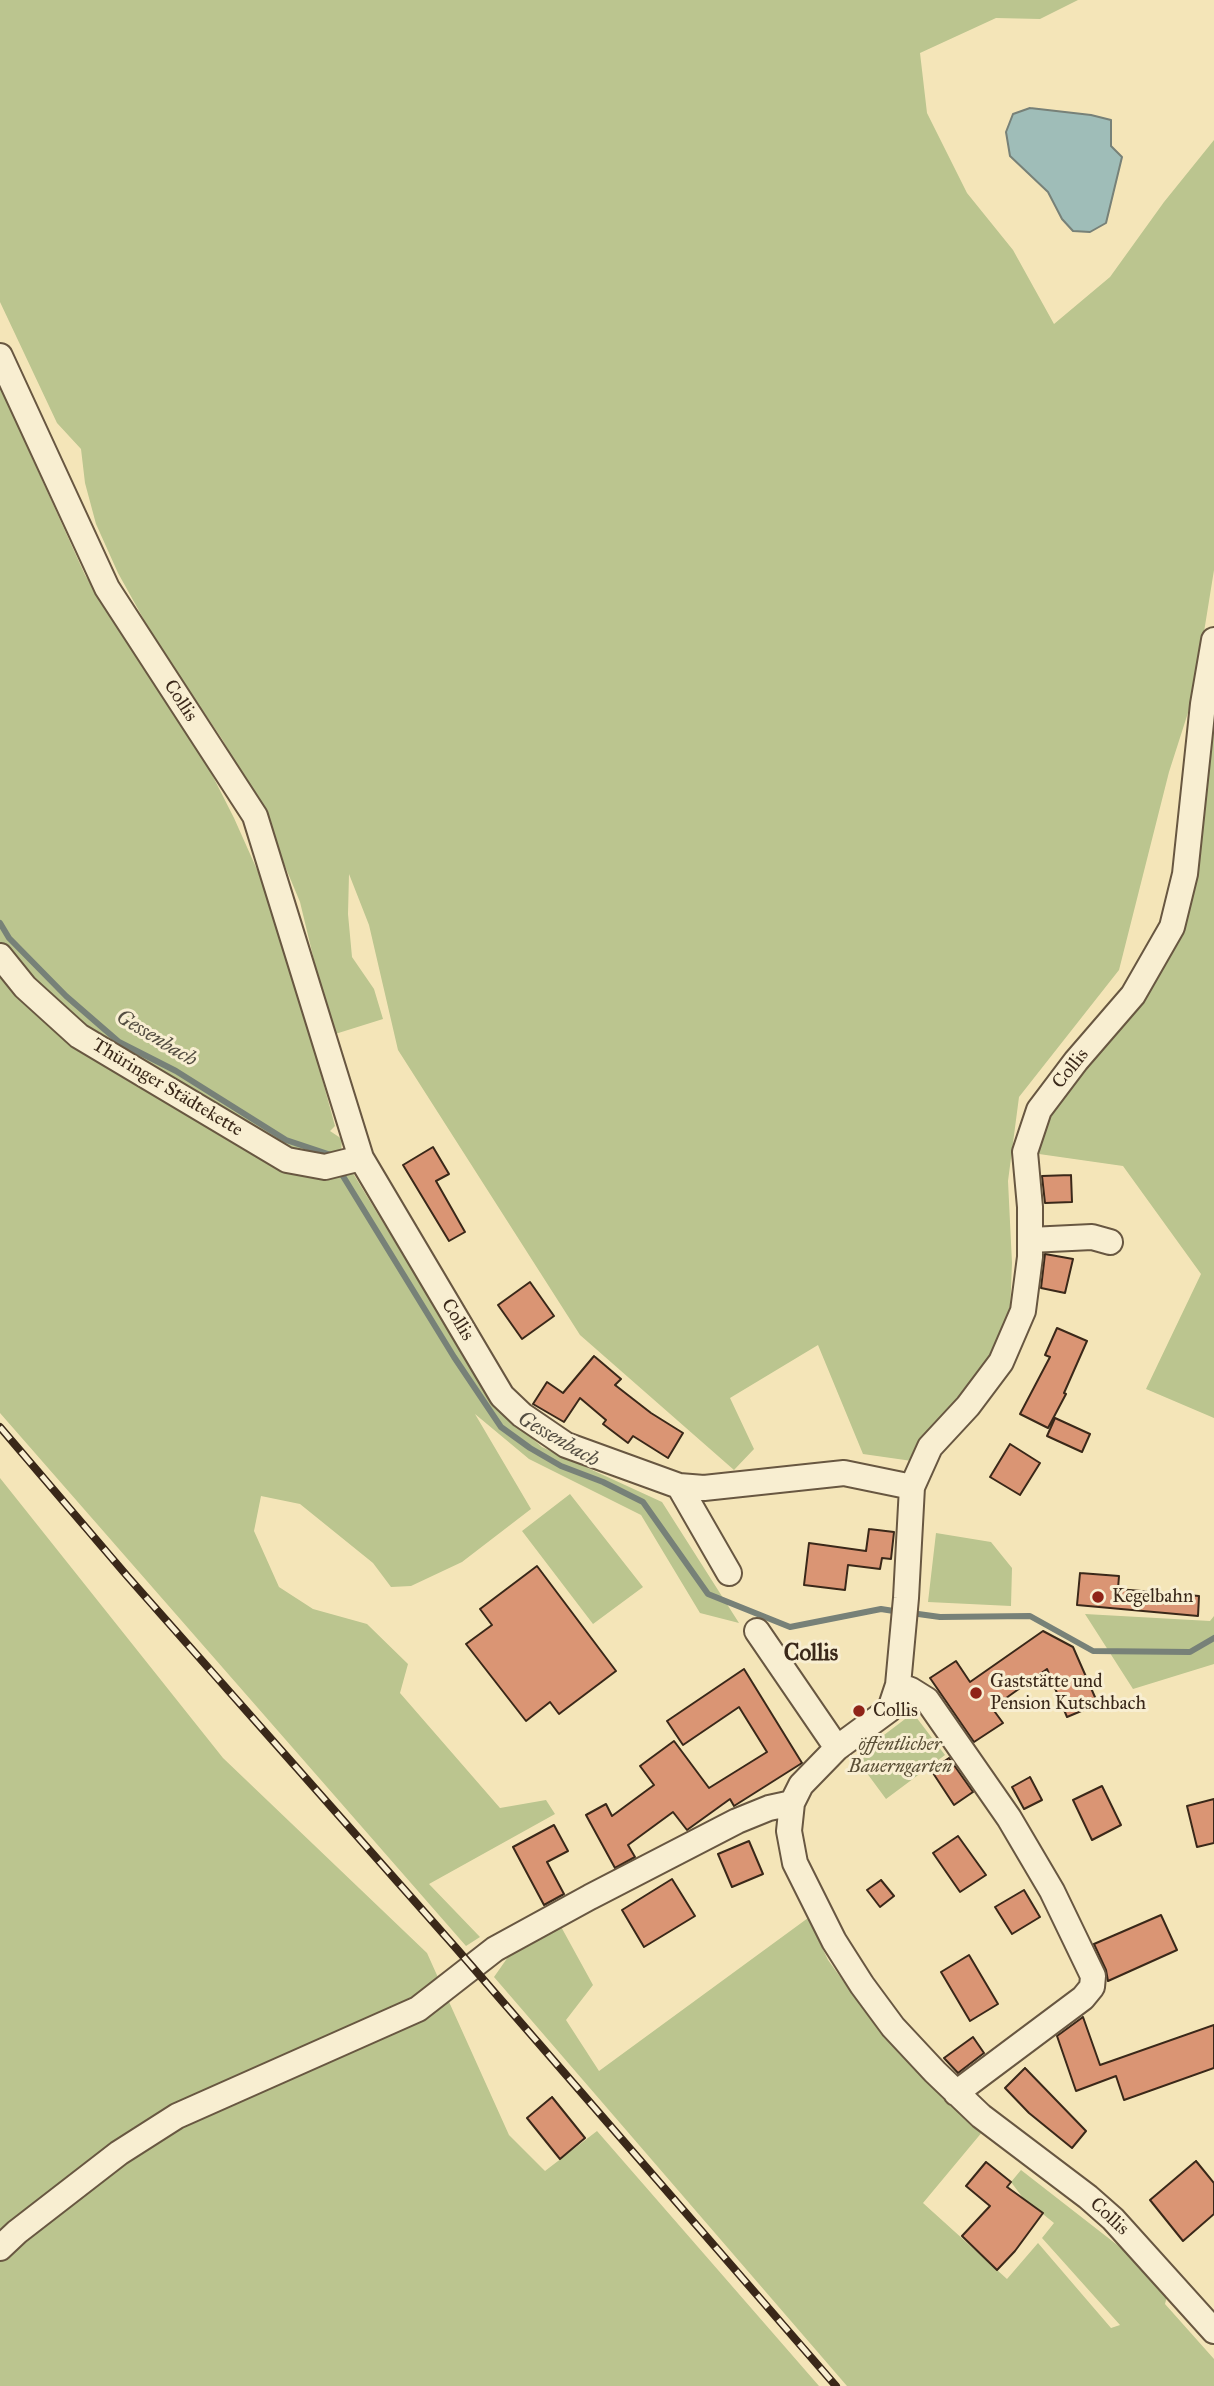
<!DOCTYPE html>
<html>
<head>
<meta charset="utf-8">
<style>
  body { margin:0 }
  canvas { display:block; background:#f4e5b8 }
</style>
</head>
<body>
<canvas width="1214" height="2386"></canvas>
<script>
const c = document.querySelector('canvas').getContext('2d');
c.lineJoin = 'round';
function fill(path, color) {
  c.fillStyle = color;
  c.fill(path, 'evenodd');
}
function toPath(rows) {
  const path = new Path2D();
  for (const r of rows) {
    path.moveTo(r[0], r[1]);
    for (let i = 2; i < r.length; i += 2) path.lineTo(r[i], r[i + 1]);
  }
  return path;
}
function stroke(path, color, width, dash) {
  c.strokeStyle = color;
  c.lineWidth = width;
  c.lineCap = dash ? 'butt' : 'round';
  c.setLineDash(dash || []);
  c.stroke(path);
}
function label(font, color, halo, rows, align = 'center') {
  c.font = font + ' "IM FELL Great Primer",serif';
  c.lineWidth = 6;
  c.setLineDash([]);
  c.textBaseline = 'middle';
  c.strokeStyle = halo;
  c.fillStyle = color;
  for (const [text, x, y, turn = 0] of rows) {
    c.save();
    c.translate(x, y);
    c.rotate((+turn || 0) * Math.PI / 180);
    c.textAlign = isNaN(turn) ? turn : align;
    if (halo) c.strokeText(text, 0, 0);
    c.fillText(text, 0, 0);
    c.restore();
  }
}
const green = toPath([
  [0,0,1078,0,1040,19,996,18,920,53,927,113,967,193,1013,250,1054,324,1110,277,1164,202,1214,140,1214,570,1194,694,1169,772,1119,970,1019,1097,1008,1181,1012,1263,1010,1313,993,1358,912,1461,863,1454,818,1345,730,1398,754,1449,734,1470,580,1335,398,1050,369,925,349,874,348,914,352,957,374,989,383,1019,332,1035,300,902,262,811,222,739,158,645,118,573,96,524,85,483,81,449,57,423,0,302],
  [0,387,85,575,139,662,200,751,234,818,263,883,303,1009,335,1126,330,1131,342,1139,341,1153,319,1156,293,1152,99,1043,0,947],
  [1214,640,1214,1418,1146,1389,1201,1274,1123,1166,1025,1152,1172,927],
  [0,966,276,1162,333,1178,351,1170,494,1405,542,1447,662,1502,739,1623,700,1613,641,1515,529,1459,475,1414,531,1509,462,1562,411,1586,391,1587,373,1563,300,1504,261,1496,254,1531,279,1587,313,1609,367,1624,408,1664,400,1693,500,1808,546,1800,555,1814,429,1884,480,1937,466,1946,0,1413],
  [0,1478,223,1758,427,1953,509,2135,545,2171,597,2131,819,2386,0,2386],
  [570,1494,643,1587,593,1624,522,1531],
  [936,1533,991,1542,1012,1568,1011,1606,928,1602],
  [1085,1614,1210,1621,1214,1616,1214,1664,1133,1689],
  [913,1713,945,1755,886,1799,855,1757],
  [808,1918,828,1960,880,2032,983,2131,923,2203,1007,2279,1038,2243,1111,2328,1120,2325,1042,2238,1054,2223,1023,2198,1011,2182,1021,2170,1134,2258,1167,2296,1165,2304,1214,2359,1214,2386,847,2386,494,1977,515,1947,559,1923,593,1985,566,2020,599,2071]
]);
const water = toPath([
  [1030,108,1091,115,1111,120,1111,146,1122,157,1106,223,1090,232,1073,231,1062,219,1048,192,1010,156,1006,132,1013,114,1030,108]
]);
const stream = toPath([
  [0,923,9,938,66,996,119,1042,176,1071,286,1140,331,1155,333,1159],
  [338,1168,454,1357,501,1427,530,1448,561,1466,603,1482,643,1502,708,1594,790,1627,881,1609,900,1612],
  [911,1613,940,1617,1030,1616,1093,1651,1190,1652,1214,1638]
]);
const building = toPath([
  [433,1147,449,1174,436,1181,465,1232,449,1241,403,1165,433,1147],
  [1071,1175,1072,1202,1045,1203,1042,1176,1071,1175],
  [1045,1254,1073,1259,1065,1293,1041,1288,1045,1254],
  [530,1282,554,1316,522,1339,498,1305,530,1282],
  [1057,1328,1087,1341,1064,1393,1066,1394,1048,1428,1020,1414,1050,1357,1045,1355,1057,1328],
  [594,1356,621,1379,615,1385,651,1413,683,1433,668,1458,633,1436,628,1443,603,1424,606,1420,580,1398,564,1422,533,1404,547,1382,563,1393,594,1356],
  [1055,1418,1090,1434,1082,1452,1047,1436,1055,1418],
  [1010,1444,1040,1463,1020,1495,990,1477,1010,1444],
  [869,1529,894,1532,891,1559,882,1558,880,1569,848,1565,845,1590,804,1585,809,1543,866,1551,869,1529],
  [537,1566,616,1671,559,1714,550,1702,526,1721,466,1644,492,1625,480,1609,537,1566],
  [1080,1573,1119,1576,1118,1589,1199,1596,1198,1616,1077,1605,1080,1573],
  [1043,1631,1073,1647,1098,1704,1067,1717,1047,1669,992,1708,1003,1723,974,1742,930,1678,956,1661,970,1682,1043,1631],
  [744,1669,802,1763,734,1806,730,1799,687,1830,673,1812,628,1845,635,1857,615,1868,586,1815,606,1804,612,1816,654,1785,640,1766,674,1741,709,1788,767,1752,739,1707,683,1745,667,1721,744,1669],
  [949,1758,973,1792,954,1805,931,1770,949,1758],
  [1030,1777,1042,1800,1024,1809,1012,1787,1030,1777],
  [1102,1786,1121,1825,1092,1840,1073,1800,1102,1786],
  [1214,1799,1214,1843,1197,1847,1187,1806,1214,1799],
  [554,1825,568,1851,547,1862,564,1894,544,1905,513,1847,554,1825],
  [958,1836,986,1875,960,1892,933,1853,958,1836],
  [749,1841,763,1874,732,1887,718,1854,749,1841],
  [672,1879,695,1916,644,1947,622,1910,672,1879],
  [881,1880,894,1896,880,1907,867,1890,881,1880],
  [1024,1890,1040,1917,1012,1934,995,1907,1024,1890],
  [1161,1915,1177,1950,1108,1981,1106,1970,1094,1944,1161,1915],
  [969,1955,998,2004,970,2021,941,1972,969,1955],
  [1083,2017,1100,2065,1214,2025,1214,2068,1124,2100,1116,2076,1076,2091,1057,2036,1083,2017],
  [973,2037,984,2053,958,2073,944,2058,973,2037],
  [1025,2068,1086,2131,1072,2148,1029,2113,1005,2088,1025,2068],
  [552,2097,585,2138,560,2159,527,2118,552,2097],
  [1196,2161,1214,2183,1214,2214,1183,2241,1150,2200,1196,2161],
  [986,2162,1011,2182,1007,2187,1043,2213,1015,2251,997,2270,962,2236,990,2206,966,2186,986,2162]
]);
const minor = toPath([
  [0,356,107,588,255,816,361,1158,502,1396,522,1415,566,1445,679,1486,704,1488,844,1473,912,1487],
  [1214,640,1203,704,1185,874,1172,927,1133,995,1076,1061,1039,1110,1025,1152,1030,1207,1030,1257,1023,1311,1001,1362,968,1406,930,1447,912,1487,906,1598,898,1685,890,1709,837,1748,801,1785,792,1803,789,1831,795,1863,834,1941,862,1985,893,2027,935,2072,981,2116,1088,2197,1113,2219,1214,2331],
  [0,956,25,987,79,1036,287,1160,325,1167,361,1158],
  [1030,1240,1092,1237,1110,1242],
  [679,1486,729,1573],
  [757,1631,837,1748],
  [898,1685,911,1690,927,1700,1009,1818,1052,1891,1093,1976,1092,1987,1083,1998,956,2093],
  [0,2248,17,2232,119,2153,177,2116,418,2009,495,1949,590,1897,737,1821,769,1808,792,1803]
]);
const rail = toPath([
  [0,1427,128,1577,456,1948,836,2386]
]);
const markers = [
  [1098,1597,7,"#8f2418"],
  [976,1693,7,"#8f2418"],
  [859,1711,7,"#8f2418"]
];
const streetNames = [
  ["Collis",180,701,57],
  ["Collis",1071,1069,-51],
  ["Thüringer Städtekette",167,1088,31],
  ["Collis",457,1320,59],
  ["Collis",1109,2217,43]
];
const poiNames = [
  ["Kegelbahn",1112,1597],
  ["Gaststätte und",990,1682],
  ["Pension Kutschbach",990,1704],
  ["Collis",873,1711]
];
const parkNames = [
  ["öffentlicher",900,1745],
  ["Bauerngarten",900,1767]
];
const waterNames = [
  ["Gessenbach",156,1039,31],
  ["Gessenbach",558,1440,30]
];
const quarterNames = [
  ["Collis",811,1654]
];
fill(green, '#bbc58f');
fill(water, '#9fbdb8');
stroke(water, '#778178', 2);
stroke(stream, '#778178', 6);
fill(building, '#da9574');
stroke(building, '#3a2819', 2);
stroke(minor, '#685741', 28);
stroke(minor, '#f8eed1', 24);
stroke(rail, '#3a2819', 8);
stroke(rail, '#f8eed1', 5, [16]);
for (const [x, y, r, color] of markers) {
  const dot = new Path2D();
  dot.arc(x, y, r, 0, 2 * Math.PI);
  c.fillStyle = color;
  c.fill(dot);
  stroke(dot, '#f8eed1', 2.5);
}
label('19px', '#3a2819', '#f8eed1', streetNames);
label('19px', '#3a2819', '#f8eed1', poiNames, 'left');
label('italic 19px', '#5a4f36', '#f8eed1', parkNames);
label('italic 21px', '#534d41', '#f8eed1', waterNames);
label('bold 23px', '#3a2819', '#f8eed1', quarterNames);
</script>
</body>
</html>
